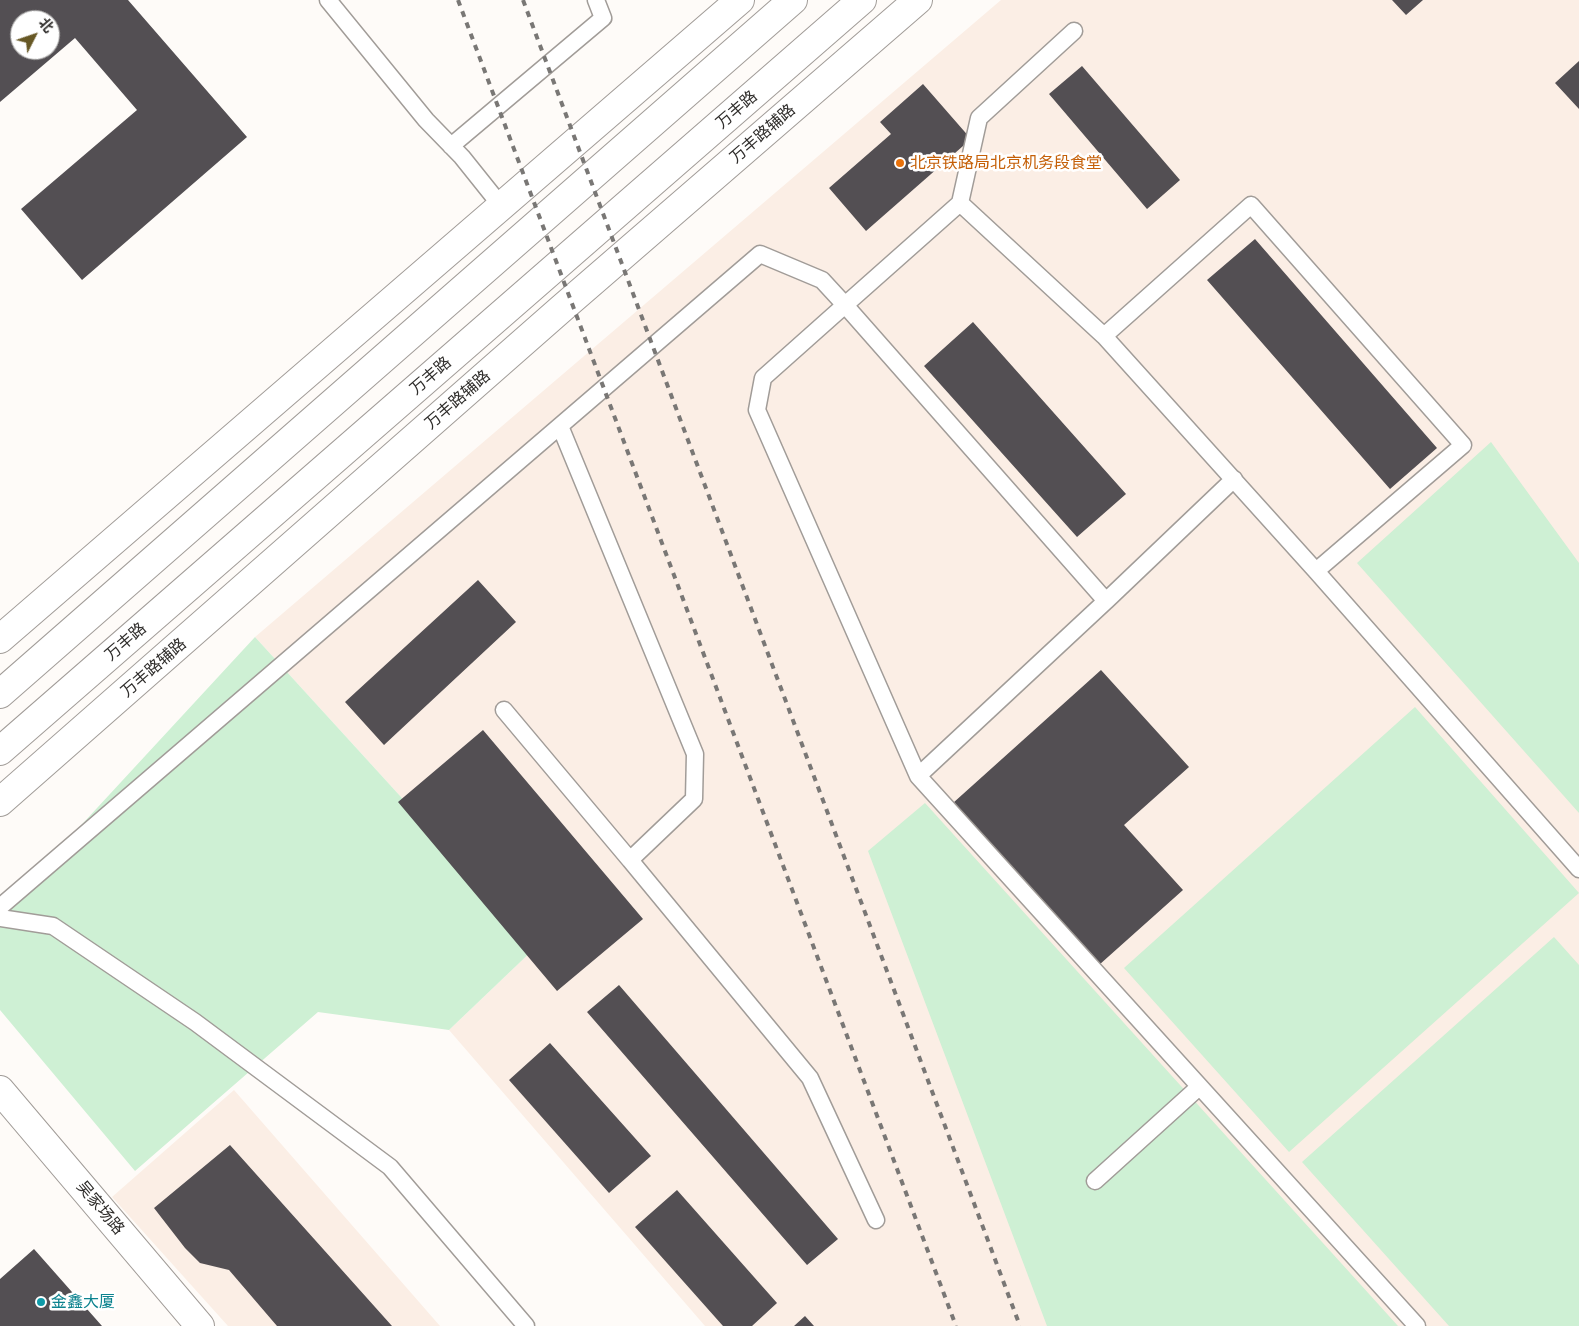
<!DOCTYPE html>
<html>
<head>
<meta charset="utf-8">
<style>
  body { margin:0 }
  #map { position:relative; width:1579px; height:1326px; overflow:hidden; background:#fefbf8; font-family:Karla,"Noto Sans SC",sans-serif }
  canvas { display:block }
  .north { position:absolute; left:10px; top:10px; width:50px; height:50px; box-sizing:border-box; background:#fff; border:1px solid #acabaa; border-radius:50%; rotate:49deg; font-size:14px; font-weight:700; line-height:20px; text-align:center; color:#2f2d2b }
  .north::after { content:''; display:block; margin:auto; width:18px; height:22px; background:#675825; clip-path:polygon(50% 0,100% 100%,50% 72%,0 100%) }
</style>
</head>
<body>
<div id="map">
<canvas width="1579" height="1326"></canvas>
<div class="north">北</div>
</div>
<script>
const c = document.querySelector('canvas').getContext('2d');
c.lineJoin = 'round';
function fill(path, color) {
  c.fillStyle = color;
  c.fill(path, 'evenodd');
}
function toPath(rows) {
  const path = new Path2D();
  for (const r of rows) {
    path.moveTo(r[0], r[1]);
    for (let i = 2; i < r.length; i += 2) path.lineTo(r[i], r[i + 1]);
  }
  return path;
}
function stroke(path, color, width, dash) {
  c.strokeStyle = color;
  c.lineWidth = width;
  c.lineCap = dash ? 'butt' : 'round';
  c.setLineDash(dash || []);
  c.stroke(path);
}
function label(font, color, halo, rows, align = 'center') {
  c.font = font + ' Karla,"Noto Sans SC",sans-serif';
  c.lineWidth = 5;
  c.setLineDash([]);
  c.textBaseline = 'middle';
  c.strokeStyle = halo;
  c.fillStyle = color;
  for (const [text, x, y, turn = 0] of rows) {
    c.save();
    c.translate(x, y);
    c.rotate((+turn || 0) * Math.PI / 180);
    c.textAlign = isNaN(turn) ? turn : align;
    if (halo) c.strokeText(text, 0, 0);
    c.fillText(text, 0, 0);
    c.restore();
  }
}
const built = toPath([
  [1001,0,1579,0,1579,1326,705,1326,449,1030,537,946,255,637],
  [234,1090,440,1326,228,1326,112,1197]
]);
const green = toPath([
  [1491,442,1579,563,1579,813,1357,563],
  [255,637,537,946,449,1030,318,1012,135,1171,0,1010,0,913],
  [1415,707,1579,893,1289,1152,1124,968],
  [925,803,1398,1326,1047,1326,868,851],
  [1554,937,1579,965,1579,1326,1449,1326,1302,1162]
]);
const building = toPath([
  [0,0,128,0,247,137,82,280,21,209,137,110,75,38,0,102],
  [20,20,50,20,50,50,20,50],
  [1392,0,1423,0,1406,15],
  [1579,61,1579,109,1555,83],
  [1082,66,1180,180,1147,209,1049,94],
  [923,84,971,139,866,231,829,188,891,134,880,122],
  [1255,239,1437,448,1390,489,1207,280],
  [973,322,1126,494,1077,537,924,366],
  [478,580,516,622,384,745,345,702],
  [1101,670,1189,767,1124,825,1183,890,1099,965,953,803],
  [483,730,643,919,557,991,398,802],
  [619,985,838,1239,807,1265,587,1012],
  [550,1043,651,1156,609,1193,509,1080],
  [230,1145,392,1326,277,1326,229,1270,200,1263,185,1248,154,1208],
  [677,1190,777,1303,752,1326,723,1326,635,1227],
  [34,1249,102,1326,0,1326,0,1279],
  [805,1316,814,1326,794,1326]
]);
const lane = toPath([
  [328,0,426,120,462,157,502,207],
  [451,146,603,18,596,0],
  [960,203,979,118,1074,31],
  [845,305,1106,601,918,776,757,410,763,378,845,305],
  [1104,336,1251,205,1463,445,1316,571],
  [1106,601,1234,479],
  [504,710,630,860,694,799,695,754,560,426],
  [918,776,1417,1326],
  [630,860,810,1078,876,1220],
  [0,907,760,254,822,280,845,305,960,203,1104,336,1316,571,1579,869],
  [0,918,53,926,195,1022,390,1167,526,1326],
  [1095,1181,1199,1087]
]);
const secondary = toPath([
  [0,639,740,0],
  [0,694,793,0],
  [0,751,862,0],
  [0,802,561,309,918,0],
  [0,1090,200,1326]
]);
const rail = toPath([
  [458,0,956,1326],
  [523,0,1020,1326]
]);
const markers = [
  [900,163,5,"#e8710a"],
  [41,1302,5,"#0f9aa8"]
];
const streetNames = [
  ["万丰路",737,110,-41],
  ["万丰路辅路",763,134,-41],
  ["万丰路",431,376,-41],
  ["万丰路辅路",458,400,-41],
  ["万丰路",126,642,-41],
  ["万丰路辅路",154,668,-41],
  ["吴家场路",100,1208,50]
];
const foodNames = [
  ["北京铁路局北京机务段食堂",910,163]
];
const cultureNames = [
  ["金鑫大厦",51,1302]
];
fill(built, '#fbeee5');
fill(green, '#cef0d4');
fill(building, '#534f53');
stroke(lane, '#a19c98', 19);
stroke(secondary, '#a19c98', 30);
stroke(lane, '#fff', 16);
stroke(secondary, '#fff', 28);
stroke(rail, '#797775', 4, [6, 6]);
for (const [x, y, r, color] of markers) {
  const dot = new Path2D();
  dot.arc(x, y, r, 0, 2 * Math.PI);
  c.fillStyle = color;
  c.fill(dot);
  stroke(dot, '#fff', 2);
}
label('16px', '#2f2d2b', '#fff', streetNames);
label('16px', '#c56008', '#fff', foodNames, 'left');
label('16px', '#0d838f', '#fff', cultureNames, 'left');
</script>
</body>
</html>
